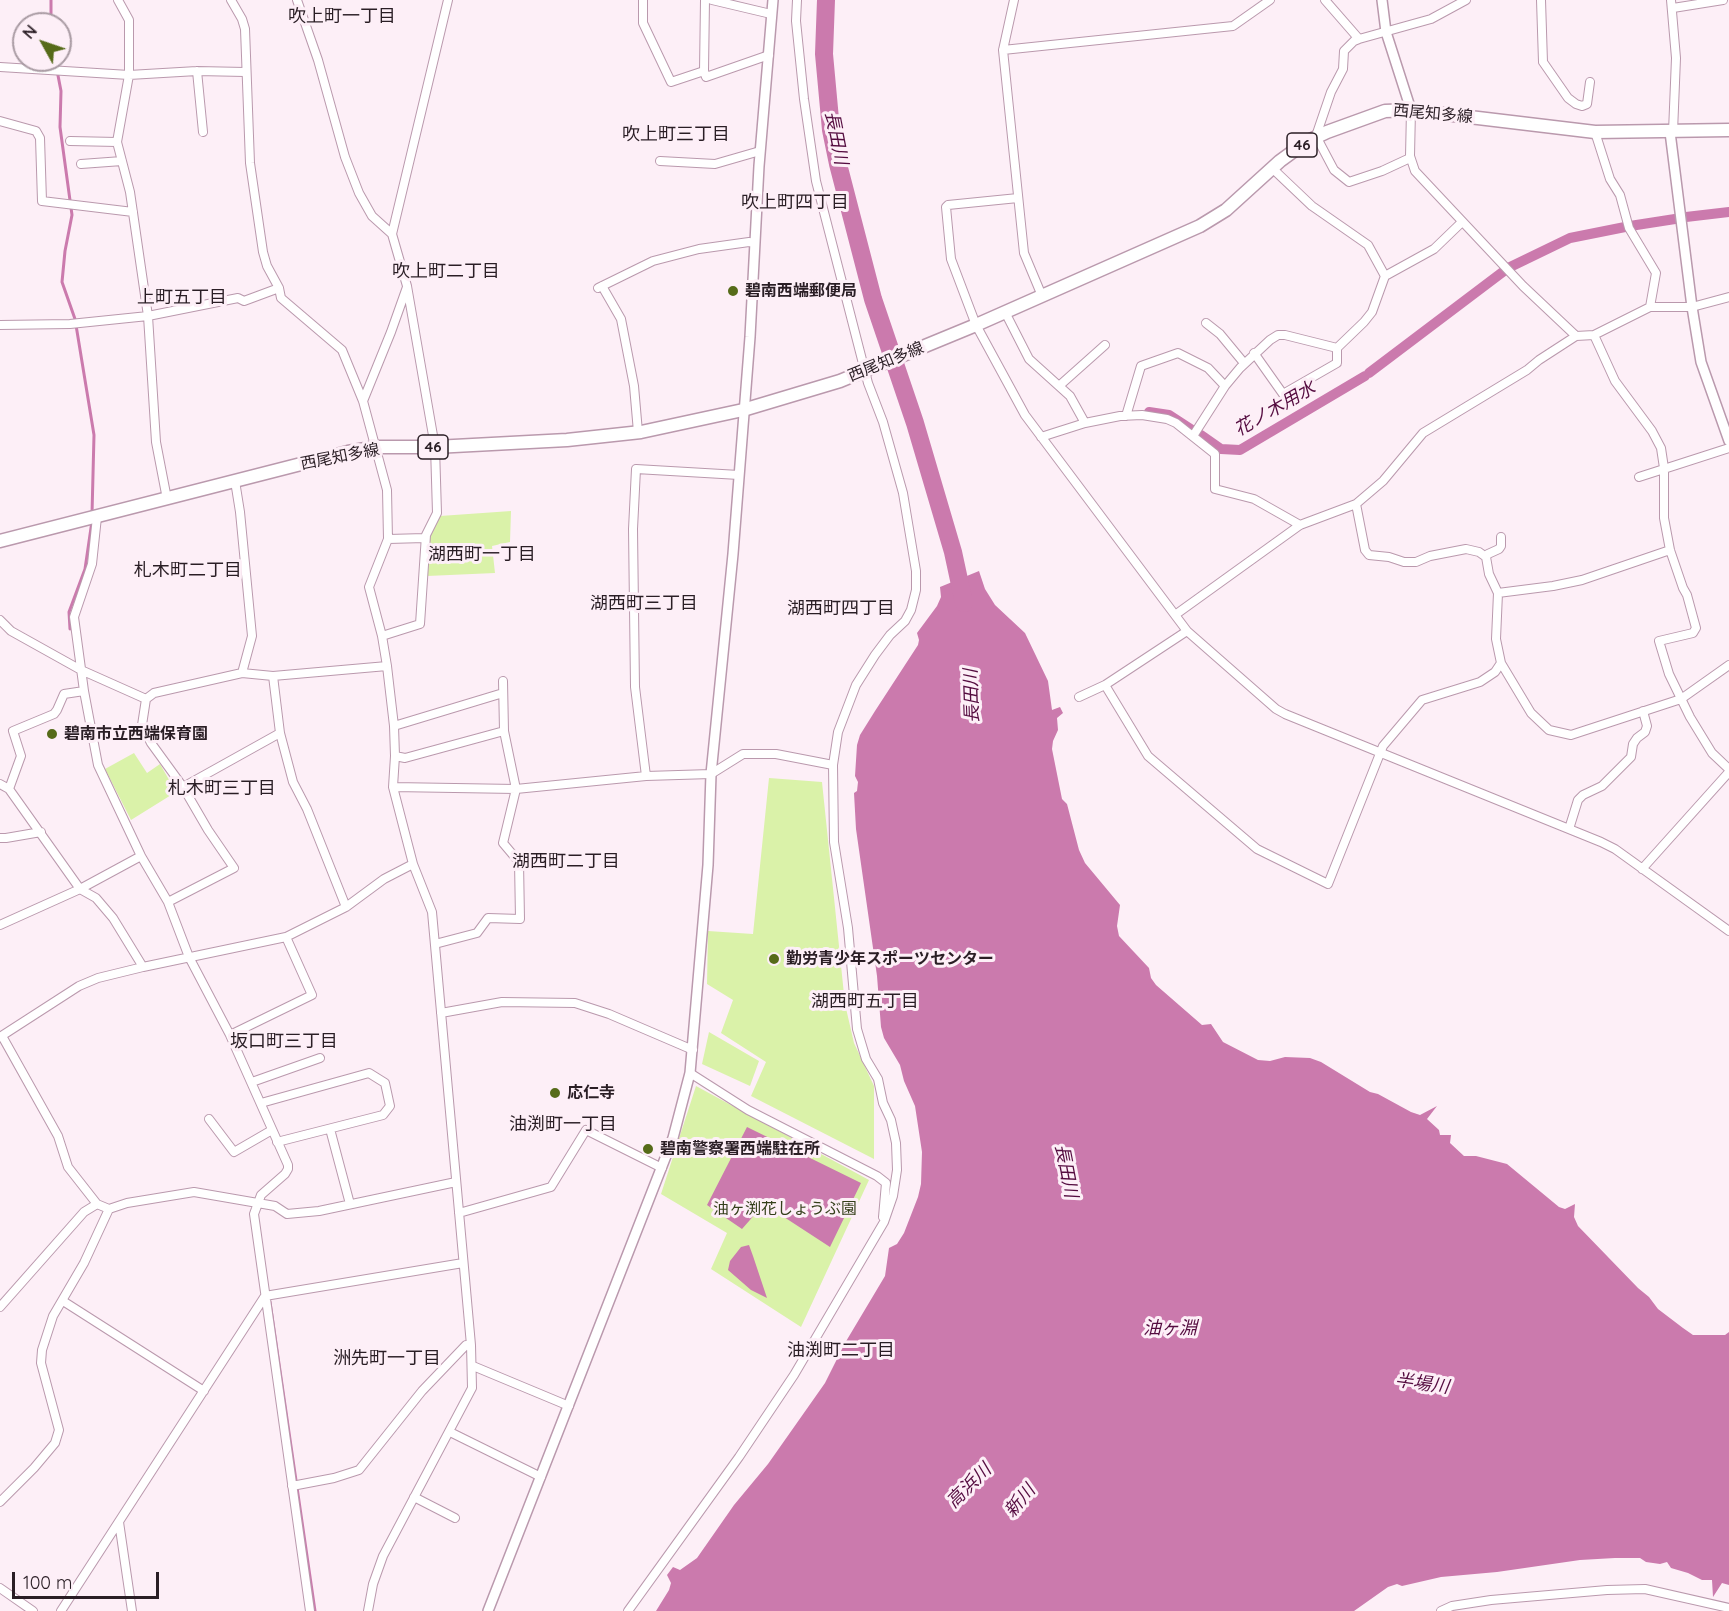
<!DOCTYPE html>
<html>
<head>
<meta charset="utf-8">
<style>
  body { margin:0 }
  #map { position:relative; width:1729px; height:1611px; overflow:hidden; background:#fdeff7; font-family:Quicksand,sans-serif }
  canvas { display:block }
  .north { position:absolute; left:12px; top:12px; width:60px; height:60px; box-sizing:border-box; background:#fdeff7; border:2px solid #a99ba3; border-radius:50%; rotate:310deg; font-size:16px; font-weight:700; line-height:24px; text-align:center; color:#2a1e25 }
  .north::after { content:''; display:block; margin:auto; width:21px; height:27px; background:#566b19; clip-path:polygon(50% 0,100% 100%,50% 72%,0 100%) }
  .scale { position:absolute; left:12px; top:1572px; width:147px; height:27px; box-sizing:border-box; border:3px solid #2a1e25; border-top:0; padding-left:8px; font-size:18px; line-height:21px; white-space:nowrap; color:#2a1e25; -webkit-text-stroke:4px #fdeff7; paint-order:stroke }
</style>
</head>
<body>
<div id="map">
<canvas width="1729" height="1611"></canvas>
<div class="north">N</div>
<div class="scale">100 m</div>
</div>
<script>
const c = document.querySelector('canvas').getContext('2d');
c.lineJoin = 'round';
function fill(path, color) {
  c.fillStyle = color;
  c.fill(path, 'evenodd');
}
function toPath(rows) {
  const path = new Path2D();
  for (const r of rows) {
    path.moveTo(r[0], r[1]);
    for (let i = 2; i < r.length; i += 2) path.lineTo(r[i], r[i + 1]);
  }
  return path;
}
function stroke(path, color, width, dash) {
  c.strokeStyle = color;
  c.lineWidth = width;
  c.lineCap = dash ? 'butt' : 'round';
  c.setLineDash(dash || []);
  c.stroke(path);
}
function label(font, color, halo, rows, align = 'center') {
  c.font = font + ' Quicksand,"Noto Sans JP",sans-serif';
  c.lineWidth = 6;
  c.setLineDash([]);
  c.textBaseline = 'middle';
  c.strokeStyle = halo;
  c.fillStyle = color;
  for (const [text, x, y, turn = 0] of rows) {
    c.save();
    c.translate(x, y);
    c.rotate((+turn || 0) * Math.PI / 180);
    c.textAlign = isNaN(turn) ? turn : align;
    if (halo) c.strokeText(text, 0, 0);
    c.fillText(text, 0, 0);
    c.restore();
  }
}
const green = toPath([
  [511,511,510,542,492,546,495,573,427,576,429,536,440,516],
  [134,753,147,773,160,764,176,792,131,820,105,769],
  [769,778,822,782,845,1004,854,1043,874,1086,874,1159,751,1096,766,1062,721,1033,733,1000,707,984,708,931,753,934],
  [709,1032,759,1061,750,1086,702,1064],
  [696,1086,869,1180,801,1327,711,1269,727,1233,661,1194]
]);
const water = toPath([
  [979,571,985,589,995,605,1025,633,1048,681,1052,710,1060,707,1063,713,1057,718,1058,730,1053,741,1052,749,1062,799,1067,804,1079,850,1085,863,1120,905,1117,926,1119,936,1149,968,1151,978,1156,985,1202,1025,1211,1024,1223,1042,1258,1060,1270,1061,1285,1057,1310,1058,1321,1062,1370,1092,1378,1094,1411,1112,1420,1115,1437,1106,1427,1119,1439,1130,1440,1135,1451,1135,1450,1143,1464,1156,1476,1156,1507,1164,1559,1207,1565,1209,1575,1204,1574,1217,1578,1226,1638,1288,1649,1297,1658,1309,1683,1328,1693,1335,1725,1335,1729,1332,1729,1585,1722,1583,1713,1597,1712,1580,1702,1580,1688,1573,1671,1568,1667,1562,1660,1564,1646,1562,1640,1558,1615,1558,1580,1560,1497,1572,1441,1577,1402,1586,1397,1584,1388,1587,1354,1611,656,1611,669,1590,671,1583,667,1575,673,1567,680,1570,697,1558,734,1505,768,1464,825,1383,845,1343,885,1276,889,1248,897,1244,904,1233,918,1197,921,1184,922,1152,915,1106,904,1081,900,1065,884,1038,881,1027,877,976,856,829,854,793,857,791,858,782,855,776,857,745,860,735,875,711,918,645,919,640,917,633,937,606,941,597,940,587],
  [747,1127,861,1183,830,1247,764,1204,742,1229,707,1205],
  [749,1245,753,1256,767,1298,751,1290,728,1270,730,1261,741,1247]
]);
const stream = toPath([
  [51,0,51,24],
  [55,60,61,91,60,127,72,215,65,251,62,282,75,319,94,435,92,514],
  [70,629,69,612,85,569,92,521],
  [270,1302,315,1611]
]);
const canal = toPath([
  [1686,217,1729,212],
  [1630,226,1675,219],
  [1508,268,1570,238,1625,227],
  [1369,373,1504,271],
  [1149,412,1169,415,1192,430],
  [1201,435,1221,449,1240,450,1365,376]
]);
const river = toPath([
  [826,0,824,54,831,130,838,164,873,299,915,423,953,552,964,603]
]);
const minor = toPath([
  [118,0,129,20,129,75,117,142,130,192,148,316,156,442,167,499],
  [231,0,242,19,245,29,250,163,263,252,267,266,279,288,281,298,342,350,363,401,387,490,388,539,369,587,382,636,387,666,394,726,395,756,393,787,413,864,432,912,471,1345,472,1388,383,1556,373,1584,368,1611],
  [297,0,318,60,345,157,359,193,372,216,392,234],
  [643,0,643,23,671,82,704,71,705,0],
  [712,0,771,14],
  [797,0,796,21,804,99,816,181,868,383,883,422,903,493,916,571,916,590,911,610,905,621,890,635,875,655,856,685,838,732,833,765],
  [1014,0,1003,50,1024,253,1042,296],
  [1325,0,1359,39,1431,19,1466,0],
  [1541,0,1543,62,1568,98,1576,104,1582,106,1587,104,1590,82],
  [1671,0,1676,58,1673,132],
  [1673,8,1723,0],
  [1359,39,1354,41,1344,51,1343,69,1331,92,1316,136,1334,170,1349,182,1382,171,1410,158],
  [1003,50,1233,26,1270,0],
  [0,67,129,75,197,71,245,72],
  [197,71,203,132],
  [704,71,706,77,769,55],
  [1411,110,1410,156,1415,171,1523,286,1576,336],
  [0,121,36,131,40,138,42,201,133,212],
  [1595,132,1610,179,1620,195,1629,228,1656,273,1650,307],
  [70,141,117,142],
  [660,161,715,164,760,151],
  [81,164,122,161],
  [1018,198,948,205,946,207,951,259,976,325,1025,415,1187,631,1276,709,1285,714,1601,842,1615,849,1729,931],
  [1385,276,1434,249,1462,222],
  [602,286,621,319,634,386,638,432],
  [598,288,653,261,699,249,749,242,755,243],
  [1005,312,1029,359,1070,396,1085,423],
  [1206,323,1220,334,1244,363],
  [0,325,70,324,148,316,238,298,244,301,279,288],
  [1594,335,1615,381,1652,431,1661,448,1664,468,1664,518,1670,550,1683,588,1687,595,1696,628,1693,633,1659,641,1669,674,1690,717,1712,753,1729,769],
  [1254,353,1283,394,1337,363,1337,348,1364,322,1372,312,1385,276,1368,245,1312,206,1272,168],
  [1059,386,1105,345],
  [363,401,391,332,407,287],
  [1126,416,1141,366,1178,353,1208,368,1225,386],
  [1193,436,1225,386,1240,368,1270,340,1278,335,1285,335,1337,348],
  [1041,437,1085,423,1120,416,1142,415,1167,419,1176,423,1215,454,1215,489,1254,499,1300,525],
  [1639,477,1729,448],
  [235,481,240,512,252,636,242,673],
  [1356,504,1365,550,1369,555,1389,557,1404,562,1416,562,1430,556,1466,549,1479,552,1486,557],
  [97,517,92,564,74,617,84,691,98,765,141,856,168,902,189,957,230,1035],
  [1501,537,1501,546,1499,549,1488,554,1486,557,1489,574,1498,593,1496,639,1501,663,1531,713,1549,730,1571,735,1681,699,1729,665],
  [388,539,425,538],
  [1498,593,1553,586,1582,580,1670,550],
  [1175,615,1300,525,1356,504,1383,481,1423,433,1527,370,1539,360,1576,336,1594,335,1650,307,1692,307,1729,297],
  [0,620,11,631,81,670,146,699],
  [382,636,420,624,426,535,437,513,435,447,407,286,392,234,448,0],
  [273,676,280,733,293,782,307,809,346,907],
  [1105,685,1148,756,1257,849,1328,884,1383,746,1422,700,1480,682,1495,672,1501,663],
  [1079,697,1105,685,1187,631],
  [394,726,503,693],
  [395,756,405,758,504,731],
  [646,776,635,687,633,529,636,469,739,475],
  [0,784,9,789,80,889,96,898,113,918,143,967],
  [183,787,280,733],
  [393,787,516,789,646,776,711,774,743,754,776,754,833,765,834,842,848,928,857,1029,866,1059,878,1079,883,1103,891,1120,896,1143,897,1170,893,1196,884,1222,794,1375,739,1457,628,1611],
  [9,789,21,756,13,731,54,714,57,710,64,694,84,691],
  [1569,829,1578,800,1583,795,1602,786,1631,757,1633,744,1637,738,1645,732,1647,726,1643,711],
  [0,838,6,838,41,832],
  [1642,869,1729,772],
  [168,902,234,868,208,830,183,787,151,743,142,725,146,699,154,693,242,673,273,676,387,666],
  [0,925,80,889,141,856],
  [286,937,312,995,230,1035,288,1165,288,1169,285,1174,261,1195,254,1214,310,1611],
  [435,944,477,933,488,918,520,919,519,862,503,843,516,789,504,731,503,681],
  [441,1013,502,1002,575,1003,609,1014,693,1050],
  [2,1036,58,1136,68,1167,97,1204,109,1209,127,1203,194,1192,275,1206,287,1214,319,1211,456,1182],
  [0,1037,79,986,98,978,143,967,286,937,346,907,384,879,413,864],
  [690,1073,748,1110,877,1176,886,1183,883,1217],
  [252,1082,320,1058],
  [261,1103,369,1073,385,1083,390,1106,383,1115,277,1142],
  [209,1119,234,1152,272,1130],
  [330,1129,350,1204],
  [459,1213,551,1187,586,1130,662,1168],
  [63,1301,204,1391],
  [0,1307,84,1212,97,1204],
  [473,1366,569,1406],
  [450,1432,541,1477],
  [292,1486,334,1478,359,1470,422,1391,466,1345,471,1345],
  [414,1497,455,1518],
  [0,1502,34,1468,55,1443,59,1430,41,1363,42,1350,53,1316,84,1263,109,1209],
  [119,1522,132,1611],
  [0,1588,33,1611],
  [61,1611,265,1296,463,1263],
  [1441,1611,1452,1606,1491,1600,1607,1590,1645,1589,1729,1608]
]);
const tertiary = toPath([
  [1382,0,1386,32,1411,110],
  [1670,132,1692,307,1701,362,1729,441],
  [488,1611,673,1138,690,1073,708,865,711,774,733,554,750,337,759,166,773,0]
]);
const primary = toPath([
  [0,541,348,452,377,447,435,447,567,440,641,432,743,410,840,381,976,325,1200,226,1226,210,1280,161,1306,142,1327,132,1385,111,1411,110,1595,132,1729,130]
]);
const markers = [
  [733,291,6,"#566b19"],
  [52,734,6,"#566b19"],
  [774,959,6,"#566b19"],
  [555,1093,6,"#566b19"],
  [648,1149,6,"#566b19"]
];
const shields = [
  [1302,145,30],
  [433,447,30]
];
const shieldNames = [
  ["46",1302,145],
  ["46",433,447]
];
const streetNames = [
  ["西尾知多線",1433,114,5],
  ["西尾知多線",886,362,-22],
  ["西尾知多線",340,457,-11]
];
const poiNames = [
  ["碧南西端郵便局",745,291],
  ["碧南市立西端保育園",64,734],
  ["勤労青少年スポーツセンター",786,959],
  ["応仁寺",567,1093],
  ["碧南警察署西端駐在所",660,1149]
];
const parkNames = [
  ["油ヶ渕花しょうぶ園",785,1209]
];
const neighbourhoodNames = [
  ["吹上町一丁目",342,17],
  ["吹上町三丁目",676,135],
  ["吹上町四丁目",795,203],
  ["吹上町二丁目",446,272],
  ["上町五丁目",182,298],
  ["湖西町一丁目",482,555],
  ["札木町二丁目",188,571],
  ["湖西町三丁目",644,604],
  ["湖西町四丁目",841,609],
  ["札木町三丁目",222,789],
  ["湖西町二丁目",566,862],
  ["湖西町五丁目",865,1002],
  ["坂口町三丁目",284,1042],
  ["油渕町一丁目",563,1125],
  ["油渕町二丁目",841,1351],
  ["洲先町一丁目",387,1359]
];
const waterNames = [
  ["長田川",836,138,79],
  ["花ノ木用水",1275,409,-30],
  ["長田川",972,696,-92],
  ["長田川",1066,1171,79],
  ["油ヶ淵",1170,1329],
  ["半場川",1422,1384,8],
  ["高浜川",969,1486,-45],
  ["新川",1020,1501,-50]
];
fill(green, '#daf2a9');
fill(water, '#cb7aad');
stroke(stream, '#cb7aad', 3);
stroke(canal, '#cb7aad', 10);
stroke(river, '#cb7aad', 18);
stroke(minor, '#ba99ad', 10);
stroke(tertiary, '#ba99ad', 12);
stroke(primary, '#ba99ad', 15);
stroke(minor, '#fff', 8);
stroke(tertiary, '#fff', 9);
stroke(primary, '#fff', 12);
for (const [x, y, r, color] of markers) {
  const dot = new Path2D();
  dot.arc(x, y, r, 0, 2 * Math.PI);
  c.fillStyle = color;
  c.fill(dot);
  stroke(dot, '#fdeff7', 2);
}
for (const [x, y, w] of shields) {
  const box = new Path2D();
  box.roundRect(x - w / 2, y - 12, w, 24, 4.5);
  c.fillStyle = '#fdeff7';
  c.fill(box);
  stroke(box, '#2a1e25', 1.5);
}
label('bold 15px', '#2a1e25', null, shieldNames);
label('16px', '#2a1e25', '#fdeff7', streetNames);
label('bold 16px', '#2a1e25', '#fdeff7', poiNames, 'left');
label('16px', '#343f1a', '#fdeff7', parkNames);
label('18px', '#2a1e25', '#fdeff7', neighbourhoodNames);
label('italic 18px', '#550c40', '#fdeff7', waterNames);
</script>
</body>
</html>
